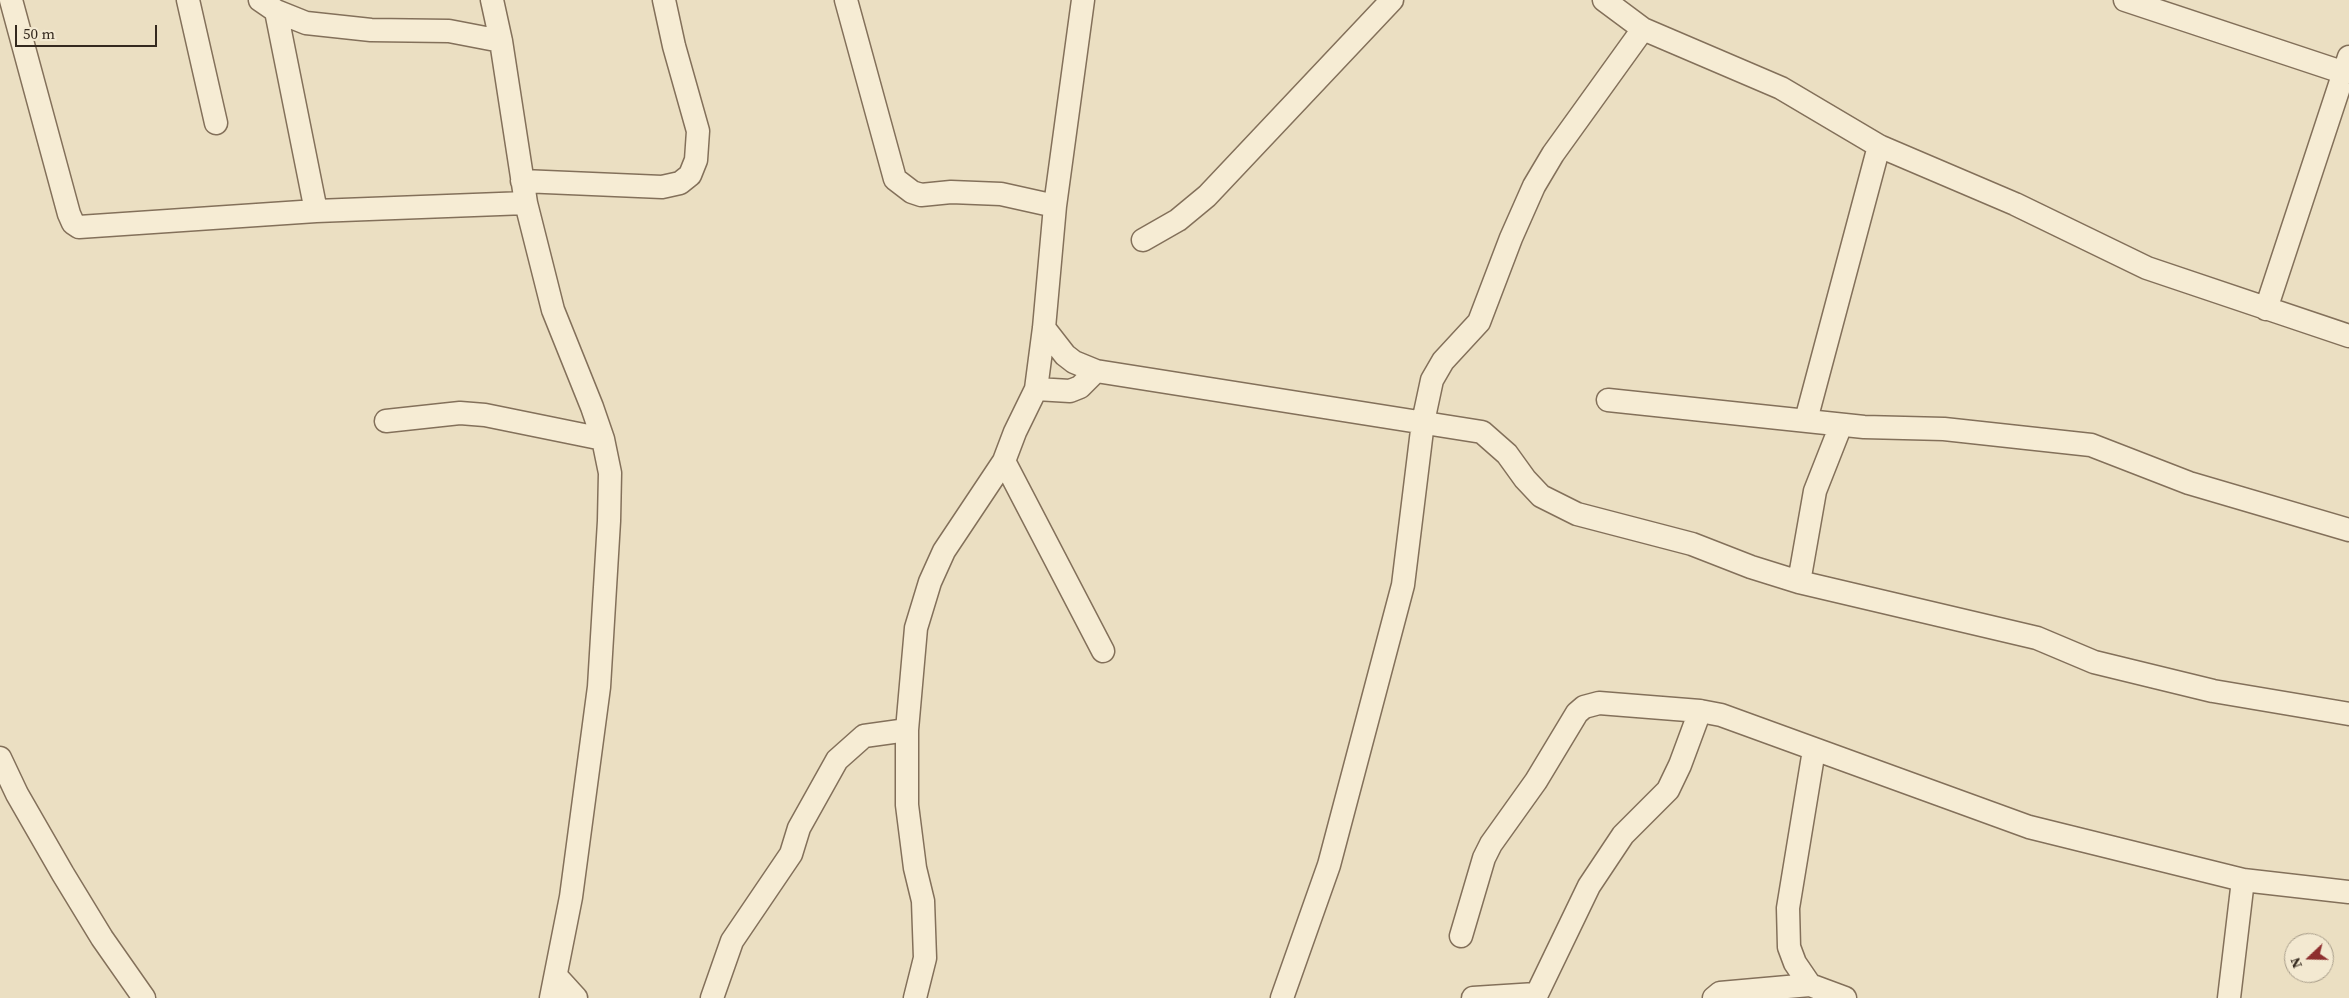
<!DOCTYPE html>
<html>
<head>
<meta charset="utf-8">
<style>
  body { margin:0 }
  #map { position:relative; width:2349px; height:998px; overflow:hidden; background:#ebdfc2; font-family:"Source Serif 4",serif }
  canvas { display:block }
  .north { position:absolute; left:2284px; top:933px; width:50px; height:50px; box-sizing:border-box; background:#f3e9d1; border:1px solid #a79c89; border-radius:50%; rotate:249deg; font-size:14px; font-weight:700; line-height:20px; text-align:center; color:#34291e }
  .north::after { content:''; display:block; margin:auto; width:18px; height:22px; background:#8e2f2f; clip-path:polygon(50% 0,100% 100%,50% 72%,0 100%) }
  .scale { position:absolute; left:15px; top:25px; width:142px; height:22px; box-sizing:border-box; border:2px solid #34291e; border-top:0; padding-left:6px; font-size:15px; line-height:18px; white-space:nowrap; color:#34291e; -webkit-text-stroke:4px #f3e9d1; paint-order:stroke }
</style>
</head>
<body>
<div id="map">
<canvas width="2349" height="998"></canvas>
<div class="north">N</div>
<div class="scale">50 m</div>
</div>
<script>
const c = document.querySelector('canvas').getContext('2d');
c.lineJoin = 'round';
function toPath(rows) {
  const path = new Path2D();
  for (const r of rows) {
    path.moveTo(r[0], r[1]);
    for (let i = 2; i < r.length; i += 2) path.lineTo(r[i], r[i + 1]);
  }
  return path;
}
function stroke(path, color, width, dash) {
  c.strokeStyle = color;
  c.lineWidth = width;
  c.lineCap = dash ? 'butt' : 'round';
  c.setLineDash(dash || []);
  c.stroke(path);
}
const minor = toPath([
  [11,0,69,214,73,223,79,227,316,211,526,203],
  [188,0,216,123],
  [260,0,276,11,306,23,371,30,449,31,501,41],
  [492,0,501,41,526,203,553,310,592,407,603,439,610,473,609,521,599,687,571,897,551,998],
  [846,0,895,179,912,192,921,195,951,192,1001,194,1055,206],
  [1604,0,1643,29,1781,88,1879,146,2015,204,2147,268,2349,336],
  [2125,0,2345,73],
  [276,11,316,211],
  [522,181,662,187,680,183,690,175,696,160,698,131,674,46,664,0],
  [1143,240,1178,220,1207,196,1392,0],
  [2266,309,2349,57],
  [1044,328,1065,355,1074,362,1096,371,1482,432,1507,454,1525,479,1541,496,1577,514,1692,544,1751,567,1799,582,2037,638,2094,662,2213,691,2349,714],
  [1036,389,1070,391,1080,387,1096,371],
  [1608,400,1864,427,1944,429,2091,445,2189,483,2349,530],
  [1806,420,1879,146],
  [386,421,460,413,485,415,603,439],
  [1004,461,1103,651],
  [1799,582,1815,491,1841,425],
  [0,758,17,794,63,874,102,938,144,998],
  [1461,936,1484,858,1491,844,1536,781,1577,713,1584,707,1599,703,1700,711],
  [556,976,576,998],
  [1810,985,1795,963,1789,947,1788,908,1814,750],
  [712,998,732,941,791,854,799,828,837,760,864,736,907,730],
  [915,998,925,958,923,901,915,868,907,805,907,730,916,628,930,582,944,551,1004,461,1015,432,1036,389,1044,328,1055,206,1083,0],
  [1282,998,1329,865,1403,585,1423,422,1432,380,1443,361,1479,322,1511,238,1534,186,1553,154,1643,29],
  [1473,998,1536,994],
  [1535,998,1589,886,1623,835,1668,790,1680,765,1700,711,1721,715,2029,827,2243,880,2349,892],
  [1714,998,1720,993,1810,985,1845,998],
  [2229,998,2243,880]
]);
stroke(minor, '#83705a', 25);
stroke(minor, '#f6ecd4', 22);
</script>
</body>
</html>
